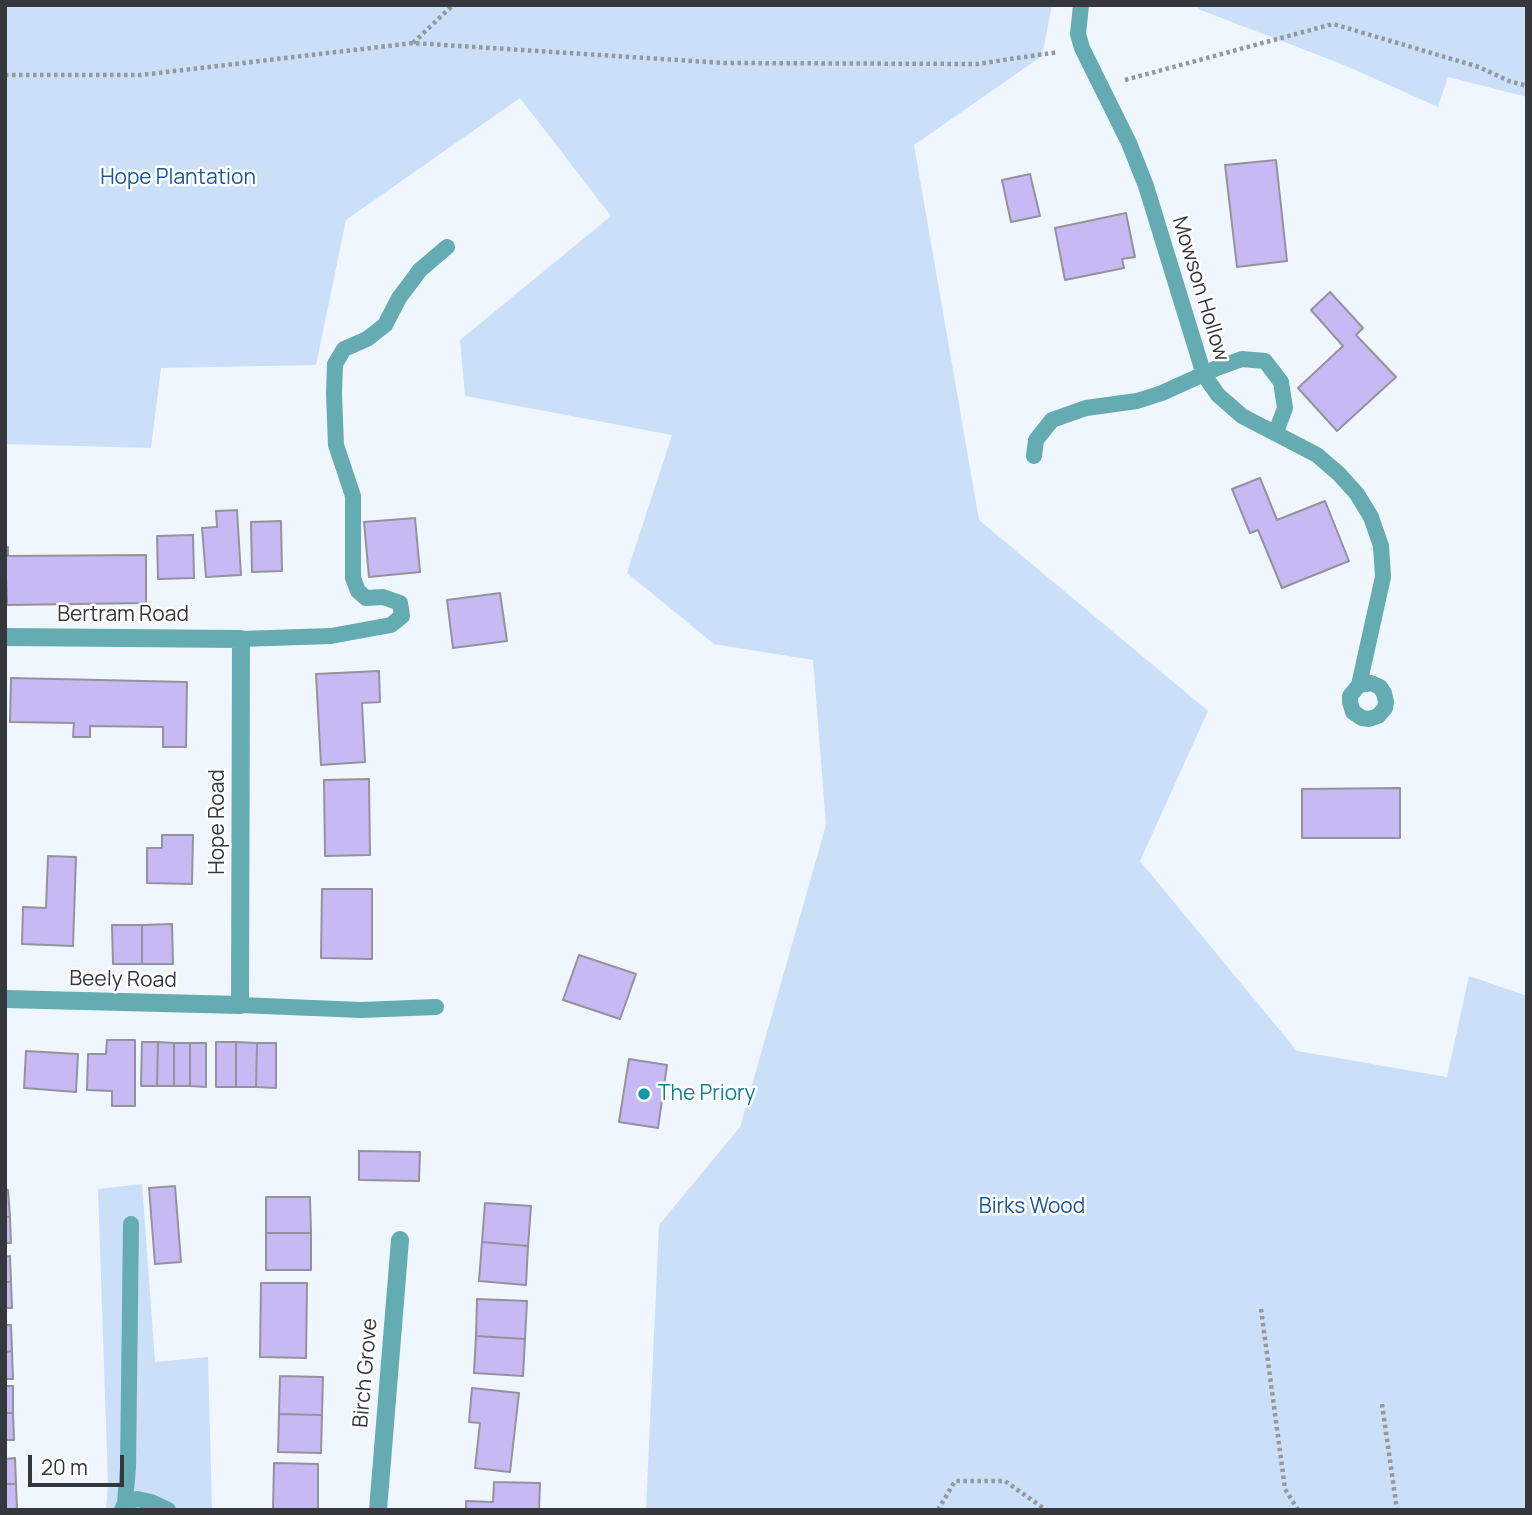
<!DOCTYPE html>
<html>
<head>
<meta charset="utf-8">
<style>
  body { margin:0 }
  #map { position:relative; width:1532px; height:1515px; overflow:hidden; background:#f0f6fe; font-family:Manrope,sans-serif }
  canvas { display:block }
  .frame { position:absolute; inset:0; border:7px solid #34373b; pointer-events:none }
  .scale { position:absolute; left:28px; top:1455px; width:96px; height:32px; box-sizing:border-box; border:4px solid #34373b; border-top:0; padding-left:9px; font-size:21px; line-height:24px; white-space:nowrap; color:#34373b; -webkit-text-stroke:5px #fff; paint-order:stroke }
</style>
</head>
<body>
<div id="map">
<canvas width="1532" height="1515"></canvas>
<div class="frame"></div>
<div class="scale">20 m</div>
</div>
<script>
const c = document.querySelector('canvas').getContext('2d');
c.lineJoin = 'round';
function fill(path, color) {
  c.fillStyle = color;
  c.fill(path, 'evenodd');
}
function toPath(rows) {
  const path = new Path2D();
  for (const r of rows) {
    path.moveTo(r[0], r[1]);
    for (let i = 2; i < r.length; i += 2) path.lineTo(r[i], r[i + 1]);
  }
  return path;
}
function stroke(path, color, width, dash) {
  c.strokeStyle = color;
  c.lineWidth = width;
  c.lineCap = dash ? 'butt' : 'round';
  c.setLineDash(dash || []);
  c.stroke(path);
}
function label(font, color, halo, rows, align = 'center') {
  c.font = font + ' Manrope,sans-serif';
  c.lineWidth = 5;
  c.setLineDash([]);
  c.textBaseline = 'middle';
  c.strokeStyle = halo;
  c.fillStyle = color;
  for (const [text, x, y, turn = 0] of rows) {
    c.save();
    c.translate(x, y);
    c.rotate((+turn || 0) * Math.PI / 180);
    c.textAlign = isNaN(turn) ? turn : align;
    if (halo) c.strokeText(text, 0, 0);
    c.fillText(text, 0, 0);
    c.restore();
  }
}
const green = toPath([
  [5,5,1052,5,1042,56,914,145,979,520,1208,711,1140,861,1297,1051,1447,1077,1469,976,1527,996,1527,1510,646,1510,659,1225,740,1127,826,825,813,660,714,644,627,573,672,435,465,396,460,340,611,216,520,98,346,220,316,365,161,368,151,448,5,444],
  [1199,5,1527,5,1527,97,1448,77,1438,107,1344,65,1198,9],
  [142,1184,155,1362,208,1357,212,1510,106,1510,108,1484,98,1189]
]);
const building = toPath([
  [1276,160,1287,261,1237,267,1225,165,1276,160],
  [1030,174,1040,216,1011,222,1002,180,1030,174],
  [1126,213,1135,257,1122,259,1124,268,1065,280,1055,228,1126,213],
  [1330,292,1363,328,1356,335,1396,377,1337,431,1298,388,1343,346,1311,310,1330,292],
  [1260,478,1277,520,1325,501,1349,561,1282,588,1258,530,1250,533,1232,489,1260,478],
  [237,510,241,575,206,577,202,528,217,527,216,511,237,510],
  [415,518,420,572,369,577,364,522,415,518],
  [281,521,282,571,252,572,251,522,281,521],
  [193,535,194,578,158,579,157,536,193,535],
  [5,547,8,547,8,556,146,555,146,603,7,605,5,547],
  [500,593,507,641,453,648,447,600,500,593],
  [379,671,380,702,362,703,365,762,321,765,316,674,379,671],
  [11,678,187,682,186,747,163,747,163,727,90,726,90,737,73,737,74,723,10,722,11,678],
  [369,779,370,855,325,856,324,780,369,779],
  [1400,788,1400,838,1302,838,1302,789,1400,788],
  [162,835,193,835,192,884,147,883,147,848,162,848,162,835],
  [48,856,76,857,73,946,22,944,23,907,46,908,48,856],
  [322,889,372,889,372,959,321,958,322,889],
  [172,924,173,964,142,964,142,925,172,924],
  [112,925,142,925,142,964,113,964,112,925],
  [579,955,636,974,620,1019,563,1000,579,955],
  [107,1040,135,1040,135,1106,112,1106,112,1091,87,1090,88,1054,106,1054,107,1040],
  [142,1042,158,1042,157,1086,141,1086,142,1042],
  [158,1042,174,1043,174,1086,157,1086,158,1042],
  [216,1042,236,1042,236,1087,216,1087,216,1042],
  [236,1042,257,1043,256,1087,236,1087,236,1042],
  [174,1043,190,1043,190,1086,174,1086,174,1043],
  [190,1043,206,1043,206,1087,190,1086,190,1043],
  [257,1043,276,1043,276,1088,256,1087,257,1043],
  [26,1051,78,1054,76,1092,24,1088,26,1051],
  [629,1059,667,1065,658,1128,619,1122,629,1059],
  [359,1151,420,1152,419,1181,359,1180,359,1151],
  [175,1186,181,1262,155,1264,149,1188,175,1186],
  [5,1190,8,1190,10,1217,5,1217,5,1190],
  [266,1197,310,1197,311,1233,266,1233,266,1197],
  [485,1203,531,1206,528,1246,482,1242,485,1203],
  [5,1217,10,1217,11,1243,5,1243,5,1217],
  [266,1233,311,1233,311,1270,266,1270,266,1233],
  [482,1242,528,1246,526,1285,479,1281,482,1242],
  [10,1256,11,1282,5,1282,5,1257,10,1256],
  [5,1282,11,1282,12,1308,5,1308,5,1282],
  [261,1283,307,1283,306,1358,260,1357,261,1283],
  [477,1299,527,1301,525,1339,476,1336,477,1299],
  [5,1325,11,1325,12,1351,5,1352,5,1325],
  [476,1336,525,1339,523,1376,474,1373,476,1336],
  [12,1351,13,1379,5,1379,5,1352,12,1351],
  [280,1376,323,1377,322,1415,279,1414,280,1376],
  [5,1386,13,1386,13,1413,5,1413,5,1386],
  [472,1388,519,1393,510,1472,475,1468,480,1423,469,1422,472,1388],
  [5,1413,13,1413,14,1440,5,1440,5,1413],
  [279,1414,322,1415,321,1453,278,1452,279,1414],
  [15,1458,16,1484,5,1484,5,1459,15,1458],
  [274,1463,318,1464,318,1510,273,1510,274,1463],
  [494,1482,540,1483,539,1510,466,1510,466,1501,493,1502,494,1482],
  [5,1484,16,1484,17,1510,5,1510,5,1484]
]);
const path = toPath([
  [413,43,453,5],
  [5,75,141,75,413,43,724,63,977,64,1058,52],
  [1125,80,1333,24,1479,67,1509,81,1527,86],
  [1261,1309,1285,1489,1298,1510],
  [1382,1404,1397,1510],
  [938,1510,955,1481,1005,1481,1046,1510]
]);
const lane = toPath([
  [1081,5,1078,34,1082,48,1129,143,1146,186,1204,375,1218,395,1242,416,1317,455,1339,474,1357,494,1371,517,1381,546,1383,577,1359,685,1350,696,1350,702,1353,712,1362,718,1369,719,1378,716,1385,708,1386,702,1384,693,1380,687,1371,683,1359,685],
  [1034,456,1036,440,1052,420,1086,408,1137,401,1162,393,1217,368,1242,359,1265,361,1281,382,1285,408,1276,432],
  [241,639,331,636,391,625,402,616,400,603,383,597,366,598,358,591,353,578,353,496,336,445,334,394,335,364,344,349,367,339,385,325,399,298,420,270,447,247],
  [240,1005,361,1010,436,1007],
  [125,1503,137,1499,151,1502,168,1510],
  [122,1510,125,1503,128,1467,131,1224]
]);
const street = toPath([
  [5,637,241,639,240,1005,5,999],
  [378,1510,400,1240]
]);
const markers = [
  [644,1094,7,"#0f9aa8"]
];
const parkNames = [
  ["Hope Plantation",178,178],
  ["Birks Wood",1032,1207]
];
const streetNames = [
  ["Mowson Hollow",1200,289,73],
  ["Bertram Road",123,615],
  ["Hope Road",218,822,-90],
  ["Beely Road",123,980,1],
  ["Birch Grove",366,1373,-85]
];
const cultureNames = [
  ["The Priory",658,1094]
];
fill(green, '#cbdff8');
fill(building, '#c7baf4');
stroke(building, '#94929c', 2);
stroke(path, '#95999f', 4.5, [3.5, 3.5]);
stroke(lane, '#64acb2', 16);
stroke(street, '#64acb2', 18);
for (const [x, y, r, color] of markers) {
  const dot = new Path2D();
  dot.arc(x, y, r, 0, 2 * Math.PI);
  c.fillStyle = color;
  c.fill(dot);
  stroke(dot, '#fff', 2.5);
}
label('21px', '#16569e', '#fff', parkNames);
label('21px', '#34373b', '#fff', streetNames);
label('21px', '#0d838f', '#fff', cultureNames, 'left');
</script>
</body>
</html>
